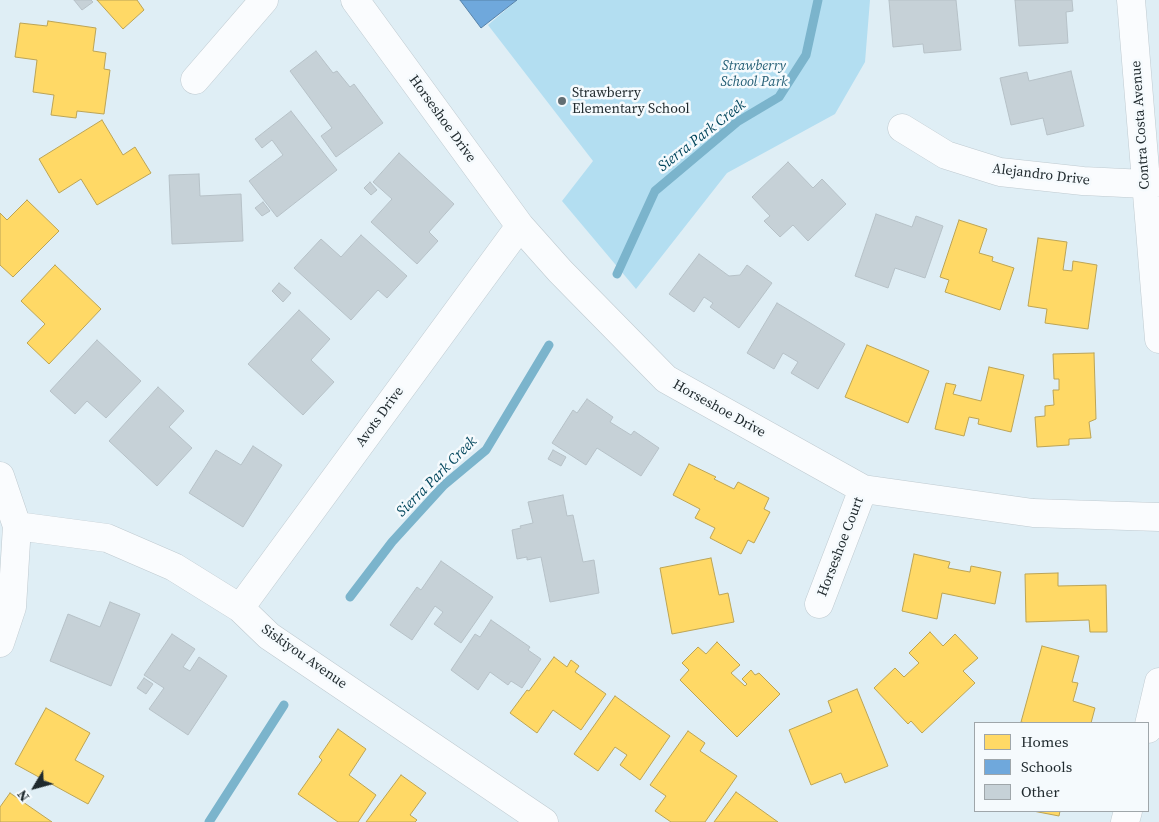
<!DOCTYPE html>
<html>
<head>
<meta charset="utf-8">
<style>
  body { margin:0 }
  #map { position:relative; width:1159px; height:822px; overflow:hidden; background:#dfeef5; font-family:"Source Serif 4",serif }
  canvas { display:block }
  .legend { position:absolute; left:974px; top:722px; width:175px; height:90px; box-sizing:border-box; background:#f5fafd; border:1px solid #9fa6aa; margin:0; padding:6px 9px; list-style:none; font-size:15px; color:#1f292d }
  .legend li { display:flex; align-items:center; gap:10px; height:25px }
  .legend b { width:25px; border:1px solid #9fa6aa }
  .north { position:absolute; left:10px; top:762px; width:50px; height:50px; -webkit-text-stroke:4px #f5fafd; paint-order:stroke; rotate:233deg; font-size:14px; font-weight:700; line-height:20px; text-align:center; color:#1f292d }
  .north::after { content:''; display:block; margin:auto; width:18px; height:22px; background:#1f292d; clip-path:polygon(50% 0,100% 100%,50% 72%,0 100%) }
</style>
</head>
<body>
<div id="map">
<canvas width="1159" height="822"></canvas>
<ul class="legend">
<li><b style="height:14px;background:#ffd966"></b>Homes</li>
<li><b style="height:14px;background:#6fa8dc"></b>Schools</li>
<li><b style="height:14px;background:#c6d1d7"></b>Other</li>
</ul>
<div class="north">N</div>
</div>
<script>
const c = document.querySelector('canvas').getContext('2d');
c.lineJoin = 'round';
function fill(path, color) {
  c.fillStyle = color;
  c.fill(path, 'evenodd');
}
function toPath(rows) {
  const path = new Path2D();
  for (const r of rows) {
    path.moveTo(r[0], r[1]);
    for (let i = 2; i < r.length; i += 2) path.lineTo(r[i], r[i + 1]);
  }
  return path;
}
function stroke(path, color, width, dash) {
  c.strokeStyle = color;
  c.lineWidth = width;
  c.lineCap = dash ? 'butt' : 'round';
  c.setLineDash(dash || []);
  c.stroke(path);
}
function label(font, color, halo, rows, align = 'center') {
  c.font = font + ' "Source Serif 4",serif';
  c.lineWidth = 5;
  c.setLineDash([]);
  c.textBaseline = 'middle';
  c.strokeStyle = halo;
  c.fillStyle = color;
  for (const [text, x, y, turn = 0] of rows) {
    c.save();
    c.translate(x, y);
    c.rotate((+turn || 0) * Math.PI / 180);
    c.textAlign = isNaN(turn) ? turn : align;
    if (halo) c.strokeText(text, 0, 0);
    c.fillText(text, 0, 0);
    c.restore();
  }
}
const green = toPath([
  [517,0,870,0,865,62,835,114,727,173,636,289,562,201,593,161,488,25]
]);
const homes = toPath([
  [97,0,137,0,144,10,123,29,97,0],
  [48,21,96,28,93,51,106,53,104,69,110,70,104,114,77,111,76,118,51,115,54,95,33,92,37,60,15,57,20,23,47,26,48,21],
  [102,120,123,155,135,147,151,173,97,205,81,179,59,193,39,159,102,120],
  [27,200,59,231,13,277,0,265,0,213,7,220,27,200],
  [959,220,987,229,979,253,993,257,992,261,1014,268,1000,310,945,292,949,280,940,277,959,220],
  [1038,238,1067,242,1063,270,1072,271,1073,261,1097,265,1088,329,1045,323,1047,309,1028,306,1038,238],
  [55,265,101,309,49,364,27,343,45,324,21,301,55,265],
  [867,345,929,371,908,423,845,397,867,345],
  [1094,353,1096,419,1089,422,1091,438,1069,439,1069,445,1037,447,1035,417,1045,416,1045,406,1054,405,1053,390,1059,390,1059,379,1054,379,1053,354,1094,353],
  [989,367,1024,375,1011,432,978,424,979,419,969,417,964,436,935,429,946,383,956,385,953,394,981,401,989,367],
  [689,464,716,477,714,479,734,489,738,482,769,498,764,509,770,512,754,543,748,540,741,554,710,538,715,528,695,518,700,509,673,495,689,464],
  [914,554,950,562,948,568,970,572,971,566,1001,572,995,604,942,593,937,619,902,611,914,554],
  [711,558,719,595,728,593,734,622,672,634,660,568,711,558],
  [1058,573,1058,586,1106,585,1107,632,1090,632,1089,620,1026,622,1025,574,1058,573],
  [930,632,943,646,955,634,978,658,963,671,975,683,922,733,911,721,908,724,874,688,895,668,904,677,919,663,909,653,930,632],
  [717,642,740,665,731,673,745,686,747,684,742,679,751,670,755,675,759,673,780,694,737,737,680,680,689,670,682,663,698,647,706,654,717,642],
  [1042,646,1079,656,1072,682,1078,683,1073,701,1095,708,1091,723,1026,723,1021,722,1042,646],
  [554,657,567,667,571,660,579,666,575,672,606,694,581,730,553,710,537,733,510,713,527,690,529,691,554,657],
  [857,689,888,766,845,783,841,773,811,785,789,730,832,712,828,701,857,689],
  [615,696,670,736,640,780,620,765,627,755,615,747,598,771,574,754,615,696],
  [46,708,90,733,75,760,104,776,88,804,15,764,46,708],
  [338,729,366,749,349,775,376,795,358,822,338,822,298,794,322,760,319,757,338,729],
  [688,731,705,743,700,751,737,776,705,822,671,822,655,811,666,796,650,785,688,731],
  [401,775,426,793,410,815,417,820,415,822,366,822,401,775],
  [736,792,778,822,714,822,736,792],
  [10,793,52,822,0,822,0,807,10,793],
  [1033,811,1060,811,1059,816,1033,811]
]);
const schools = toPath([
  [460,0,517,0,481,28,460,0]
]);
const stream = toPath([
  [617,274,655,191,737,122,779,97,806,55,818,0],
  [350,597,392,542,444,485,486,450,549,345],
  [209,822,284,705]
]);
const building = toPath([
  [74,0,91,0,93,2,82,10,74,0],
  [889,0,956,0,961,50,924,53,923,44,893,47,889,0],
  [1015,0,1072,0,1073,11,1066,12,1068,43,1019,46,1015,0],
  [316,51,333,73,337,71,350,87,354,84,383,123,336,157,321,136,332,128,290,71,316,51],
  [1071,71,1084,126,1047,135,1043,118,1011,125,1000,78,1027,72,1029,81,1071,71],
  [291,111,337,170,277,217,249,181,283,155,272,140,262,148,255,139,291,111],
  [399,153,454,204,429,232,438,241,417,264,371,222,392,199,373,182,399,153],
  [788,162,813,188,822,179,846,204,808,241,793,225,780,237,764,221,770,216,752,197,788,162],
  [199,174,200,196,241,194,243,241,172,244,169,175,199,174],
  [370,182,377,190,371,195,364,188,370,182],
  [263,202,270,211,262,216,255,208,263,202],
  [876,214,912,227,916,216,943,226,925,278,895,268,888,288,855,276,876,214],
  [361,235,407,276,387,298,378,290,351,320,294,268,321,239,341,257,361,235],
  [699,254,729,276,740,275,747,265,772,283,739,328,710,307,713,303,704,297,694,312,669,294,699,254],
  [279,283,291,293,283,302,272,291,279,283],
  [777,303,845,344,818,389,791,373,798,362,783,353,774,369,747,353,777,303],
  [299,310,330,339,311,360,334,382,303,415,248,364,299,310],
  [97,340,141,381,106,418,87,401,75,414,50,391,97,340],
  [158,387,184,411,169,427,192,448,157,486,109,441,158,387],
  [587,399,613,417,610,422,631,435,634,431,659,448,641,476,597,448,586,465,552,443,573,410,577,413,587,399],
  [253,446,282,465,243,527,189,493,216,450,241,465,253,446],
  [553,450,566,457,561,466,548,459,553,450],
  [563,495,567,516,573,515,583,562,594,560,599,593,550,602,541,557,527,560,527,557,517,559,512,530,521,528,520,526,533,523,528,502,563,495],
  [441,561,493,597,461,643,434,624,443,612,435,606,412,640,390,625,417,587,421,590,441,561],
  [110,602,140,614,111,686,50,661,68,614,100,627,110,602],
  [491,620,530,647,528,650,541,659,522,688,511,681,508,685,490,672,478,690,451,670,475,634,480,637,491,620],
  [172,634,195,649,183,667,190,671,199,657,227,676,188,735,149,709,164,688,144,675,172,634],
  [144,678,153,684,146,694,137,688,144,678]
]);
const minor = toPath([
  [355,0,520,226,560,271,666,379,863,489,1033,513,1159,517],
  [1131,0,1159,339],
  [195,80,264,0],
  [902,128,946,155,1000,172,1083,181,1145,184,1159,182],
  [0,476,17,526,12,607,0,643],
  [17,526,107,538,174,567,240,608,269,636,544,822],
  [819,604,863,489],
  [240,608,520,226],
  [1148,729,1159,682],
  [1125,822,1128,811]
]);
const markers = [
  [562,101,5,"#626e73"]
];
const parkNames = [
  ["Strawberry",754,66],
  ["School Park",754,82]
];
const poiNames = [
  ["Strawberry",572,93],
  ["Elementary School",572,109]
];
const streetNames = [
  ["Horseshoe Drive",442,119,54],
  ["Contra Costa Avenue",1141,125,-94],
  ["Alejandro Drive",1041,175,7],
  ["Horseshoe Drive",719,409,29],
  ["Avots Drive",380,417,-54],
  ["Horseshoe Court",841,547,-69],
  ["Siskiyou Avenue",304,657,35]
];
const waterNames = [
  ["Sierra Park Creek",702,136,-38],
  ["Sierra Park Creek",437,477,-45]
];
fill(green, '#b3def1');
fill(homes, '#ffd966');
stroke(homes, '#bca455', 1);
fill(schools, '#6fa8dc');
stroke(schools, '#5782a8', 1);
stroke(stream, '#7bb4cc', 9);
fill(building, '#c6d1d7');
stroke(building, '#b6c1c7', 1);
stroke(minor, '#bfcad0', 29);
stroke(minor, '#fafcfe', 28);
for (const [x, y, r, color] of markers) {
  const dot = new Path2D();
  dot.arc(x, y, r, 0, 2 * Math.PI);
  c.fillStyle = color;
  c.fill(dot);
  stroke(dot, '#f5fafd', 2);
}
label('italic 14px', '#255f76', '#f5fafd', parkNames);
label('14px', '#1f292d', '#f5fafd', poiNames, 'left');
label('14px', '#1f292d', '#f5fafd', streetNames);
label('italic 15px', '#02465c', '#f5fafd', waterNames);
</script>
</body>
</html>
